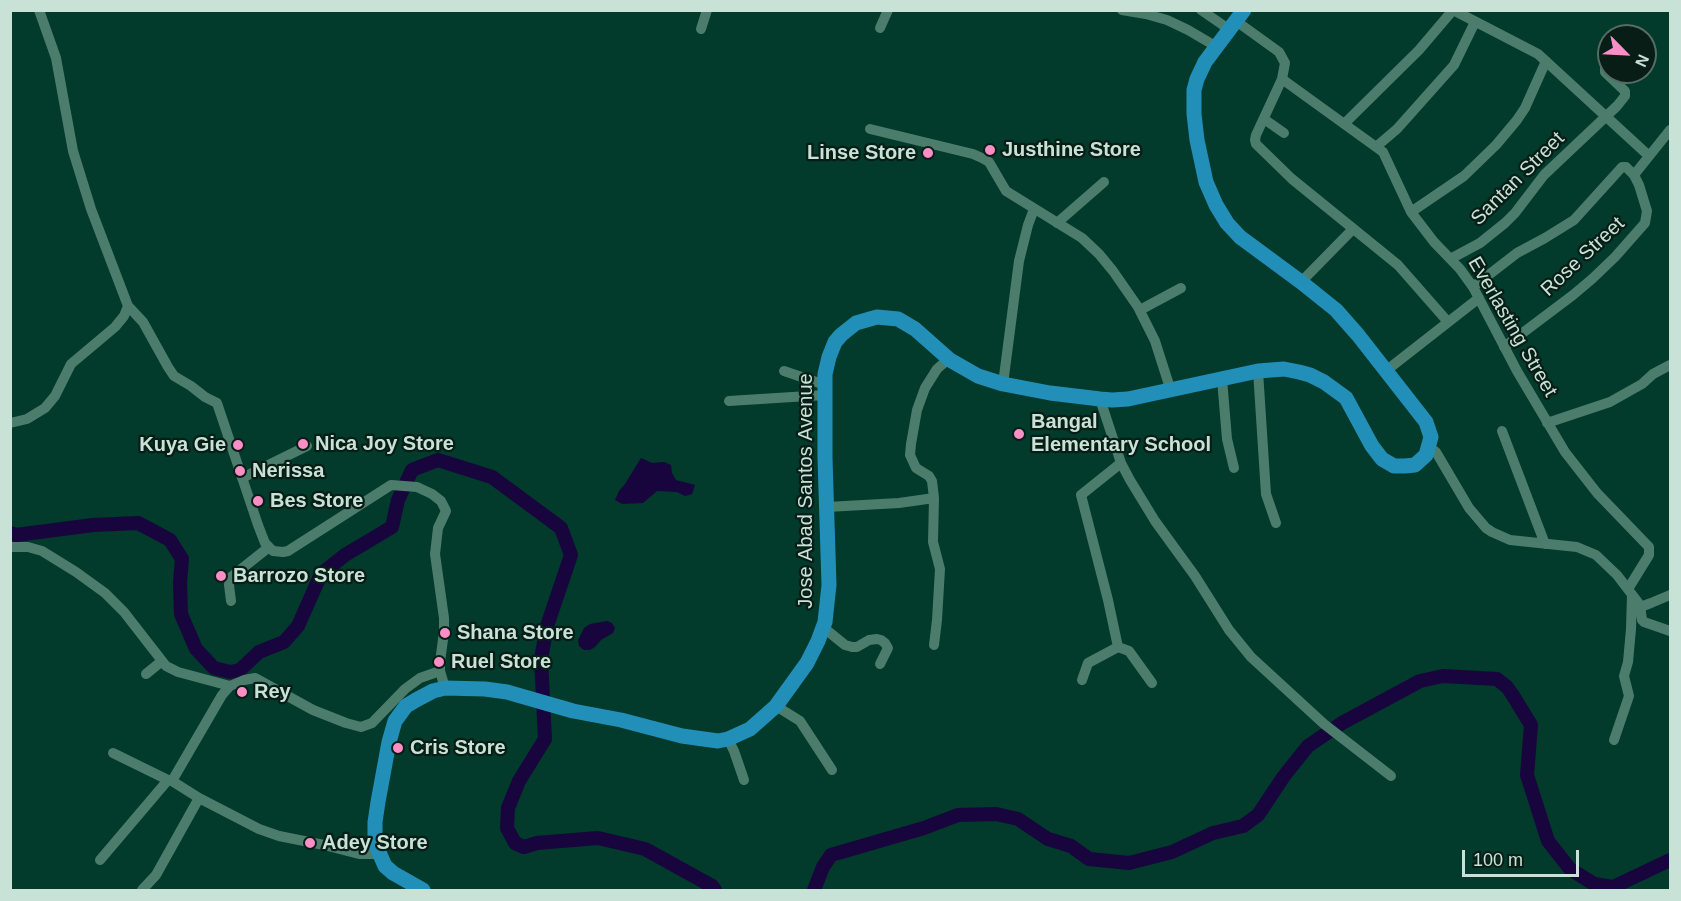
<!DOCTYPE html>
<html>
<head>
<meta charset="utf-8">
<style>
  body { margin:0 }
  #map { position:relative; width:1681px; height:901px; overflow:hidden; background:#023a2b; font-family:Helvetica,sans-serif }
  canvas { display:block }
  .frame { position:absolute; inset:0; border:12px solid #c8e2d7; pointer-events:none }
  .north { position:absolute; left:1597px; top:24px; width:60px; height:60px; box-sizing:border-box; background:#081d16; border:2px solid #556c63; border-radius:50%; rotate:114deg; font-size:16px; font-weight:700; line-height:24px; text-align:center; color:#c8e2d7 }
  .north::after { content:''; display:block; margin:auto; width:21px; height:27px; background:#fb8fc5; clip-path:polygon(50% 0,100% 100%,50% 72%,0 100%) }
  .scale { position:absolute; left:1462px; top:850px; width:117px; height:27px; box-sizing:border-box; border:3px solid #c8e2d7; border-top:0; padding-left:8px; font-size:18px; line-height:21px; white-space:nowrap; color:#c8e2d7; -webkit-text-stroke:4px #081d16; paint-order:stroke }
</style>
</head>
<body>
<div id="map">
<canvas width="1681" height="901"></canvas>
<div class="frame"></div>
<div class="north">N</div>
<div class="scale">100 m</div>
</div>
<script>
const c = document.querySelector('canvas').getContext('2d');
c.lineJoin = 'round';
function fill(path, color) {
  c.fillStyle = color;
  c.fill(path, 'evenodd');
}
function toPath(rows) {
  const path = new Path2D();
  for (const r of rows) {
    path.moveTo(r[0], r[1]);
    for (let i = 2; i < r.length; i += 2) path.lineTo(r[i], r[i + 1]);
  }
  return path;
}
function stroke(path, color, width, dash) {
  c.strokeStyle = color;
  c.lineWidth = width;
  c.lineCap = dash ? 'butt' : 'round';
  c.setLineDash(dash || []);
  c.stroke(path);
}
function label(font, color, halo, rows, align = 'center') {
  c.font = font + ' Helvetica,sans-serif';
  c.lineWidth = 4.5;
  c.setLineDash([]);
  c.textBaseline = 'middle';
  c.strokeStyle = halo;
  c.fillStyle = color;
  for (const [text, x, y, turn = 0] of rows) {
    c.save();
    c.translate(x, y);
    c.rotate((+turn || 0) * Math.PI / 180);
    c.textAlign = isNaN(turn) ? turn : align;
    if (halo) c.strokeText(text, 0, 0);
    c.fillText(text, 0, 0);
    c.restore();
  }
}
const water = toPath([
  [641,458,652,463,664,462,671,465,672,473,676,480,695,485,692,494,685,496,677,492,657,491,643,503,622,504,615,500,619,491,625,484],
  [607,621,612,623,615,628,613,633,601,640,595,647,590,650,584,650,579,646,578,640,584,628,590,624]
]);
const river = toPath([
  [10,533,16,535,93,525,138,523,170,540,182,559,180,582,181,614,196,649,214,668,230,672,240,670,259,652,284,642,298,626,321,574,345,555,392,527,398,500,412,470,438,460,492,477,561,528,571,555,547,626,541,659,545,739,519,781,508,808,507,828,515,843,524,847,537,843,598,838,645,849,712,886,715,890],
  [814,890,823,867,831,855,924,828,958,815,996,814,1018,819,1048,839,1071,846,1089,859,1129,863,1172,852,1213,833,1243,826,1258,815,1284,776,1308,746,1342,723,1420,681,1443,676,1497,679,1507,687,1512,694,1531,725,1527,775,1548,841,1570,869,1594,884,1613,887,1670,860]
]);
const minor = toPath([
  [1122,10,1146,14,1167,20,1188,30,1217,47],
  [1201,10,1230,30],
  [1453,10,1538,54,1649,156],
  [1236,21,1279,52,1285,63,1282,79,1256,135,1255,140,1256,144,1292,179,1398,265,1448,322],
  [880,28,888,10],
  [701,29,707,10],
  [1282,79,1383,152,1411,212,1434,242,1460,269,1473,287,1517,371,1565,452,1597,493,1649,547,1649,555,1628,589],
  [1264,119,1284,133],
  [1344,124,1419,50,1453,10],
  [870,129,973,154,982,158,989,162,1006,191,1082,238,1099,254,1113,271,1138,307,1155,341,1170,388],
  [1377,146,1397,129,1454,65,1475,22],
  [1634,175,1670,130],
  [1411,212,1464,176,1496,145,1517,120,1525,108,1546,61],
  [1057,223,1104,182],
  [1452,258,1480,243,1505,223,1515,213,1544,175,1617,106,1625,96,1625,91,1605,72,1605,68,1609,60],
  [1301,282,1353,229],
  [1473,287,1517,253,1545,238,1574,220,1622,167,1626,167,1634,175,1639,185,1647,211,1645,223,1615,257,1592,279,1573,295,1504,347],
  [128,306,143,322,168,367,174,376,191,386,205,397,217,403,258,525,265,543,273,551,283,552,288,551,391,485,417,487,432,494,441,501,446,511,438,528,435,554,444,618,444,632,440,662,440,671,445,688],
  [1140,310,1181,288],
  [1387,370,1479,298],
  [784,371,825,385],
  [1258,371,1266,494,1276,523],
  [1222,379,1227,439,1234,468],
  [1003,384,1019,261,1028,225,1034,209],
  [1100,399,1121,463,1130,480,1155,521,1195,576,1229,630,1251,657,1324,724,1391,776],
  [729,401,824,395],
  [10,423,27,419,45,408,55,396,71,364,115,327,124,316,128,306,91,209,73,151,56,58,39,10],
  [1547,423,1610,402,1642,384,1653,374,1670,365],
  [1502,431,1545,544],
  [1429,447,1436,452,1469,508,1486,528,1492,532,1510,540,1577,547,1596,555,1617,575,1640,605,1643,606,1651,603,1670,595],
  [1121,463,1081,495,1108,600,1118,647,1129,651,1152,683],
  [242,478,307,446],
  [827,507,899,503,934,498],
  [10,547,28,547,42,551,76,572,105,593,124,612,166,666,178,672,230,686],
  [231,601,229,585,230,578,269,547],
  [1640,605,1642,620,1644,622,1670,631],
  [824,628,845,645,852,647,857,647,869,640,877,639,881,640,885,643,888,648,880,664],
  [934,645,937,620,940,569,933,542,934,498,932,481,929,476,916,468,910,455,911,444,917,410,925,388,937,369,945,362,950,360],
  [146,674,162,661],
  [1082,680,1088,663,1118,647],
  [776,706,800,721,832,770],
  [728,739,734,751,744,780],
  [1614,740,1629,696,1624,676,1628,662,1631,629,1632,595],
  [113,753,168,780,172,781,199,798,259,829,279,836,324,845,359,854,378,854],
  [172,781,222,695,230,686,244,680,255,678,313,710,346,723,361,727,372,723,405,689,420,678,440,671],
  [100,860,168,780],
  [142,890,156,875,199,798]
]);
const highway = toPath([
  [423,890,393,873,385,866,375,843,375,822,378,802,389,742,395,721,406,706,416,700,433,691,445,688,485,689,507,692,573,711,621,720,682,736,718,741,728,739,750,729,776,706,807,663,818,641,825,622,829,585,825,458,825,374,829,357,835,342,841,335,856,323,877,317,898,319,915,329,950,360,978,376,1003,384,1050,393,1100,399,1112,400,1128,399,1258,371,1284,369,1299,372,1310,375,1324,382,1346,398,1372,446,1382,459,1394,466,1405,466,1415,465,1426,455,1431,437,1426,422,1358,335,1336,310,1301,282,1240,237,1227,223,1216,205,1206,182,1197,140,1194,114,1194,90,1197,79,1205,62,1244,10]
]);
const markers = [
  [990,150,6,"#fb8fc5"],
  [928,153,6,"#fb8fc5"],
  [1019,434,6,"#fb8fc5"],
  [303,444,6,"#fb8fc5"],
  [238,445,6,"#fb8fc5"],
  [240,471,6,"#fb8fc5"],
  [258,501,6,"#fb8fc5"],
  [221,576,6,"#fb8fc5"],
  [445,633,6,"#fb8fc5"],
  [439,662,6,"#fb8fc5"],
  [242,692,6,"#fb8fc5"],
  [398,748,6,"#fb8fc5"],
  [310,843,6,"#fb8fc5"]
];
const poiNames = [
  ["Justhine Store",1002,150],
  ["Linse Store",916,153,"right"],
  ["Bangal",1031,422],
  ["Elementary School",1031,445],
  ["Nica Joy Store",315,444],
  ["Kuya Gie",226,445,"right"],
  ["Nerissa",252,471],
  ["Bes Store",270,501],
  ["Barrozo Store",233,576],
  ["Shana Store",457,633],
  ["Ruel Store",451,662],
  ["Rey",254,692],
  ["Cris Store",410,748],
  ["Adey Store",322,843]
];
const streetNames = [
  ["Santan Street",1518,179,-45],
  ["Rose Street",1583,257,-43],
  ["Everlasting Street",1512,327,60],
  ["Jose Abad Santos Avenue",806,491,-90]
];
fill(water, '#18053d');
stroke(river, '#18053d', 14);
stroke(minor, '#4c7d6c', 10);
stroke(highway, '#228fb9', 15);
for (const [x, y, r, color] of markers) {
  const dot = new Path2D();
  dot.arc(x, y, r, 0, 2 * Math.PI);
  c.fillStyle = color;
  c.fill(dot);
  stroke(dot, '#081d16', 2);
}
label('bold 20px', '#c8e2d7', '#081d16', poiNames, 'left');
label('20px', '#c8e2d7', '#081d16', streetNames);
</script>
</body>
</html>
